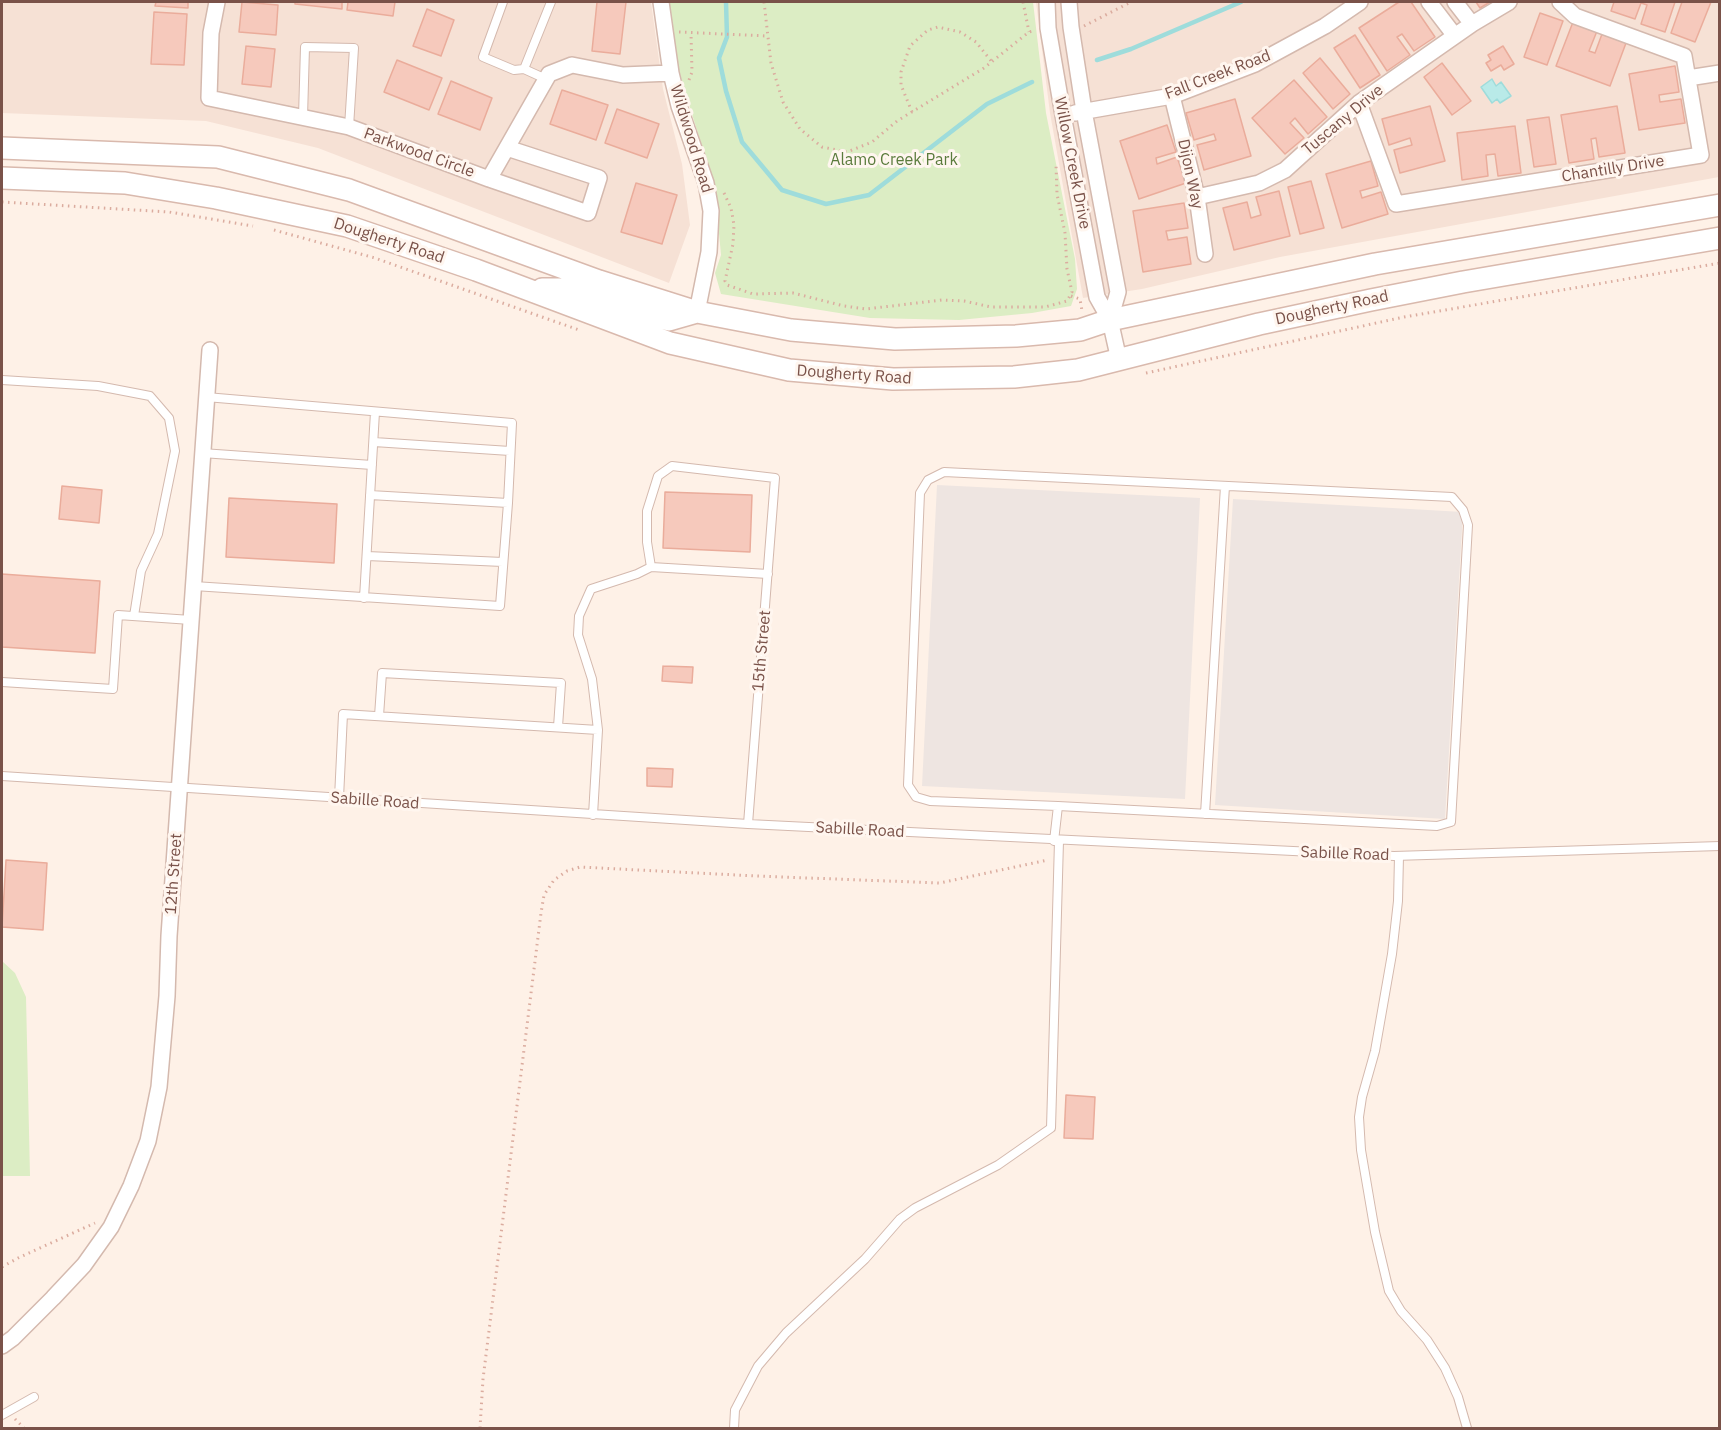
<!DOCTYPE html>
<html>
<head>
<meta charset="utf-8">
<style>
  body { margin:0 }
  #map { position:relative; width:1721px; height:1430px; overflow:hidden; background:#fef1e7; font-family:"IBM Plex Sans",sans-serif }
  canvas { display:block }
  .frame { position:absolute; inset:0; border:3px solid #7a5249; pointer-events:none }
</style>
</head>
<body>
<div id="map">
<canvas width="1721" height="1430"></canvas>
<div class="frame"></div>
</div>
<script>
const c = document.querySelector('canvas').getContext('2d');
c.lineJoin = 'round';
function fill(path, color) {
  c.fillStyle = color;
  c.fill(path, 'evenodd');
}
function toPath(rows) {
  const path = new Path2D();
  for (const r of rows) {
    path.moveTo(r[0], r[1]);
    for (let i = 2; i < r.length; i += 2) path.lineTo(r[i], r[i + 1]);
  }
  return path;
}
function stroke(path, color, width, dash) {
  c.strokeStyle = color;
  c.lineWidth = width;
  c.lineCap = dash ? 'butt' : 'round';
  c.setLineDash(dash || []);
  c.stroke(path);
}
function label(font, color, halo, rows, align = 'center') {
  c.font = font + ' "IBM Plex Sans",sans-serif';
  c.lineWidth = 6;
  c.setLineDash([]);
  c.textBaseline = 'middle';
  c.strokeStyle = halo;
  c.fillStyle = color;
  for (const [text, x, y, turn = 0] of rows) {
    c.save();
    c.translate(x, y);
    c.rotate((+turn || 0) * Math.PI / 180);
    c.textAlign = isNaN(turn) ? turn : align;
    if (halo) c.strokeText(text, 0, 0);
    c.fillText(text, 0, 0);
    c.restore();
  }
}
const residential = toPath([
  [2,2,651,2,663,89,682,164,690,225,669,283,318,148,206,121,2,113],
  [1036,2,1719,2,1719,177,1280,257,1142,289,1083,298,1050,113]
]);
const industrial = toPath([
  [937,485,1200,498,1185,799,922,786],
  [1233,499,1463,512,1445,819,1215,805]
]);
const green = toPath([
  [667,2,1033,2,1046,113,1075,259,1077,289,1071,306,1032,313,959,320,870,318,721,294,715,273,721,255,715,189,680,75],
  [2,961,15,973,26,997,30,1176,2,1176]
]);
const water = toPath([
  [1492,79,1496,86,1501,82,1511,96,1500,103,1497,99,1492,103,1481,87,1492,79]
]);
const stream = toPath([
  [726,2,727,37,719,58,726,91,742,142,782,190,826,204,869,195,987,104,1032,82],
  [1097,60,1131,49,1241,2]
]);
const building = toPath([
  [156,2,188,2,188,8,155,6,156,2],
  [242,2,278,5,276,35,239,32,242,2],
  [295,2,342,2,342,9,295,4,295,2],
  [348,2,395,2,393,16,347,10,348,2],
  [597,2,626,2,620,54,592,51,597,2],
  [1399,2,1411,2,1435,37,1414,51,1402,34,1397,37,1410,55,1387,71,1359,28,1399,2],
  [1476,2,1490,2,1480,8,1476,2],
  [1614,2,1675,2,1665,32,1641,24,1647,5,1641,3,1635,19,1611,11,1614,2],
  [1682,2,1711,2,1695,42,1671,33,1682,2],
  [427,9,454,20,441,56,413,46,427,9],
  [154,12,187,14,184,65,151,64,154,12],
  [1540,13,1563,21,1547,65,1524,57,1540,13],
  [1573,22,1597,31,1589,51,1595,53,1602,34,1626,43,1610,86,1556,66,1573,22],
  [1355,35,1380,75,1360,88,1334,48,1355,35],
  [246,46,275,49,271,87,242,84,246,46],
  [1503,46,1514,64,1504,70,1501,65,1491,71,1486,63,1491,60,1488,55,1503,46],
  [1320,58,1350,94,1333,109,1303,73,1320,58],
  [397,60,442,78,429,110,384,92,397,60],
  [1442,63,1471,101,1452,115,1424,77,1442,63],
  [1675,66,1679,92,1659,95,1660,102,1681,99,1685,123,1639,130,1629,74,1675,66],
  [1294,80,1327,117,1308,134,1295,118,1290,123,1304,138,1285,154,1252,118,1294,80],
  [451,81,492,98,480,130,438,114,451,81],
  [562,90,608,105,596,140,550,124,562,90],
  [1235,99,1251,156,1204,170,1197,145,1216,140,1214,134,1194,140,1186,113,1235,99],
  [1430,106,1445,161,1400,173,1394,150,1412,145,1410,138,1389,145,1382,119,1430,106],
  [1617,106,1625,153,1599,157,1596,138,1591,139,1594,159,1569,163,1561,115,1617,106],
  [617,109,659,124,647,158,605,143,617,109],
  [1549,117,1556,164,1534,167,1527,120,1549,117],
  [1167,125,1176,152,1156,158,1157,164,1177,157,1186,183,1139,199,1120,141,1167,125],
  [1515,126,1521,173,1498,176,1495,154,1486,155,1488,176,1462,180,1457,133,1515,126],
  [1371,161,1378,186,1360,191,1362,198,1381,192,1388,214,1342,228,1326,174,1371,161],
  [1311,181,1324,228,1300,234,1288,187,1311,181],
  [636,183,677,195,662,244,621,232,636,183],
  [1279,191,1290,236,1234,250,1223,208,1247,202,1251,218,1261,215,1256,197,1279,191],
  [1184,203,1188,228,1166,231,1168,240,1187,237,1191,264,1143,272,1133,211,1184,203],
  [62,486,102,490,99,523,59,519,62,486],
  [665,492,752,495,750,552,663,548,665,492],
  [229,498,337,504,334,563,226,557,229,498],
  [2,574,100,581,95,653,2,647,2,574],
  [663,666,693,667,692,683,662,681,663,666],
  [647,768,673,769,672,787,647,786,647,768],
  [6,860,47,863,43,930,2,927,6,860],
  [1066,1095,1095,1097,1093,1139,1064,1138,1066,1095]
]);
const path = toPath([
  [764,2,771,63,783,102,800,129,822,147,847,152,872,142,897,121,984,68,1029,32,1033,31],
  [1023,2,1029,32],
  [1084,26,1131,2],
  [679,32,767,36],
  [689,80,692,72,691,33],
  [912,112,901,85,901,72,910,46,928,30,938,27,960,32,976,42,992,62],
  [724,193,731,208,734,225,733,244,725,281,727,285,753,294,793,293,844,306,866,309,942,300,964,301,991,307,1045,307,1067,301,1072,292,1067,269,1065,233,1057,194,1056,164],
  [2,202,169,212,253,226],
  [274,230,375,258,579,330],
  [1071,296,1080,299,1082,311],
  [1146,373,1404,317,1720,263],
  [2,1267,18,1258,95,1223],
  [15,1419,24,1428],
  [480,1428,483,1379,541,913,544,895,554,880,567,871,580,867,756,876,940,883,1048,860]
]);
const service = toPath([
  [503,2,483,57,514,70,524,69,546,79],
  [524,69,551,2],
  [303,117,305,47,354,48,349,127],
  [2,380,98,386,150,396,169,418,175,451,158,534,141,571,134,616],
  [374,442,510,451],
  [202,453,372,465],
  [370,495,508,503],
  [367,556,503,562],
  [651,567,647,542,647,511,658,476,672,466,775,478,748,824],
  [194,586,500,606,508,503,512,423,206,397],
  [364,598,375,412],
  [2,682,113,689,118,615,191,620],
  [379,716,382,673,561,683,558,727],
  [2,776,748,824,1394,856,1720,846],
  [339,798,343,714,598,730],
  [1205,814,1225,486],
  [593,815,598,730,592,679,578,635,579,616,591,589,637,574,651,567,768,574],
  [1054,841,1058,806,1437,826,1451,822,1468,525,1463,510,1452,497,944,472,928,480,920,493,908,785,916,797,930,801,1058,806],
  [1399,856,1398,901,1392,954,1375,1051,1362,1097,1359,1117,1361,1150,1375,1232,1389,1291,1401,1311,1427,1340,1445,1368,1458,1397,1467,1428],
  [2,1415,34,1397],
  [734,1428,735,1410,758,1366,786,1333,865,1259,900,1219,915,1208,998,1165,1051,1128,1059,841]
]);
const minor = toPath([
  [217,2,211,33,209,98,349,127,489,179,549,74,572,65,623,75,671,73],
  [661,2,671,73,679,106,706,183,711,211,709,252,697,312],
  [1047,2,1048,28,1063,115,1097,297,1110,320,1119,360],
  [1069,2,1071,27,1084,111,1118,292,1110,320],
  [1429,2,1455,36],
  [1455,2,1472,24],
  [1688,78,1720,73],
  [1172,96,1197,197,1205,254],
  [1359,103,1396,204,1701,155,1684,56,1575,16,1560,2],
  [1075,113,1172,96,1255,64,1325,26,1360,2],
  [489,179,588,213,599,178,507,148],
  [1197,197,1259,183,1285,170,1359,103,1472,24,1509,2],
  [2,1346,13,1338,53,1298,84,1265,111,1227,131,1186,148,1141,159,1087,167,996,169,936,210,350]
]);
const secondary = toPath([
  [2,148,218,157,349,190,599,281,697,312,791,330,895,339,1016,336,1080,330,1110,320,1375,264,1720,205],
  [2,178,125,183,216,198,347,226,476,270,670,343,789,370,893,379,1014,377,1078,370,1259,324,1371,300,1463,282,1720,238],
  [542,289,567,289,669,320,697,312]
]);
const streetNames = [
  ["Fall Creek Road",1218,75,-21],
  ["Tuscany Drive",1343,120,-40],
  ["Wildwood Road",691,139,73],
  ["Parkwood Circle",419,153,20],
  ["Willow Creek Drive",1072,163,79],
  ["Chantilly Drive",1613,169,-9],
  ["Dijon Way",1190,174,78],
  ["Dougherty Road",389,241,18],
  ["Dougherty Road",1332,308,-12],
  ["Dougherty Road",854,375,4],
  ["15th Street",762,651,-85],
  ["Sabille Road",375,801,4],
  ["Sabille Road",860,830,3],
  ["Sabille Road",1345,854,2],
  ["12th Street",174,874,-86]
];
const parkNames = [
  ["Alamo Creek Park",894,160]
];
fill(residential, '#f6e1d5');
fill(industrial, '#eee5e1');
fill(green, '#dcedc4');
fill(water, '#b9eae8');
stroke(water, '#9edcdb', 1.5);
stroke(stream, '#9edcdb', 4.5);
fill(building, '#f6c9bc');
stroke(building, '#eaac9b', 1.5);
stroke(service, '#d4b9ae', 10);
stroke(minor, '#d4b9ae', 18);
stroke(secondary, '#d9b9ad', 24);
stroke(path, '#dbac9f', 3, [1.5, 4.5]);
stroke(service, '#fff', 8);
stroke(minor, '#fff', 15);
stroke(secondary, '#fff', 21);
label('16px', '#7a5249', '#fff6ef', streetNames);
label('16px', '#5a7b3c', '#fff6ef', parkNames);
</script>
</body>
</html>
